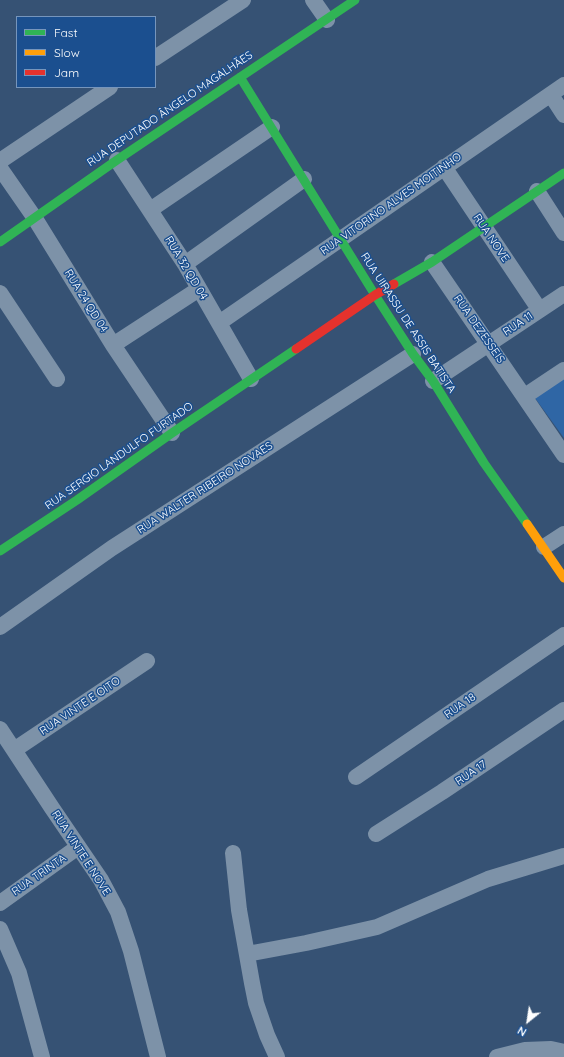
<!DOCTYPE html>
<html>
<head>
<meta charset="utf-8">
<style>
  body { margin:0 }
  #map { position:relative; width:564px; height:1057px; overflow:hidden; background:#365274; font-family:Quicksand,sans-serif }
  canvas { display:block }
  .legend { position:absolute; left:16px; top:16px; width:140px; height:72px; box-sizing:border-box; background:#1b4f8f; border:1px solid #7695bc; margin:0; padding:5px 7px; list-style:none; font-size:12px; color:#fff }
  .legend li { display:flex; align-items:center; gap:8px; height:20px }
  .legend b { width:20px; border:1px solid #7695bc }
  .north { position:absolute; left:508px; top:1001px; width:40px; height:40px; -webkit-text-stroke:3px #1b4f8f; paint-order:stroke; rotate:210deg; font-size:11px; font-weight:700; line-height:16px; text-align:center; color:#fff }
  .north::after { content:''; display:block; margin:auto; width:14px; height:18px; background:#fff; clip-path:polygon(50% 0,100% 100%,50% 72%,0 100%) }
</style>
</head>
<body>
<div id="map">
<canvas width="564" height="1057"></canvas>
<ul class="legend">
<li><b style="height:5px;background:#30b455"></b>Fast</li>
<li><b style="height:5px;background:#ff9f0a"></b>Slow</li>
<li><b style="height:5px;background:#e5322d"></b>Jam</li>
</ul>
<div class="north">N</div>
</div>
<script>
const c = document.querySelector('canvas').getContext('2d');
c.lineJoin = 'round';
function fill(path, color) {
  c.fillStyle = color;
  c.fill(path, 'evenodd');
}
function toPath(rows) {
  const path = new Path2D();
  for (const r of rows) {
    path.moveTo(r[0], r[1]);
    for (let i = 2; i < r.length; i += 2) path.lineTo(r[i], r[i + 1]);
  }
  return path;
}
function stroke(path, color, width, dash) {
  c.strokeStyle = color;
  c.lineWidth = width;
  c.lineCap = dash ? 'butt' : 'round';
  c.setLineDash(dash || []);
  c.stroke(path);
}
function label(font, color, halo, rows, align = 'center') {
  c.font = font + ' Quicksand,sans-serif';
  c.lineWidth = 3;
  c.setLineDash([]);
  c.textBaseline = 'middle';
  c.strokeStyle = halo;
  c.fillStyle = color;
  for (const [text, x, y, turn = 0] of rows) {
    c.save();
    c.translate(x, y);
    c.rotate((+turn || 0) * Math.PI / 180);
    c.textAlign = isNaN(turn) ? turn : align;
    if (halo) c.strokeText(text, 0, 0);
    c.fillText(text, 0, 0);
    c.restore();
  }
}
const green = toPath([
  [564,378,564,438,535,398]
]);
const street = toPath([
  [313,0,327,20],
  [155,58,243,0],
  [551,95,564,115],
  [117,160,185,264,251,379],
  [0,161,110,87],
  [444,167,539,309],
  [0,168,34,217,113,345,172,433],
  [537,191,564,233],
  [150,210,272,127],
  [432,262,564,455],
  [185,264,304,179],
  [0,293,57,379],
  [219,323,564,85],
  [113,345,199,289],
  [433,381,564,294],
  [525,396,564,370],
  [544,547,564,534],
  [0,627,112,548,413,354],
  [0,729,52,808,101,880,118,912,131,951,158,1057],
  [14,750,147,661],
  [356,777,564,635],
  [376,834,442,792,564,710],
  [233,853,239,910,252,983,256,1003,267,1035,277,1057],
  [0,903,78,847],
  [0,929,19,973,42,1057],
  [247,954,306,943,377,927,488,879,564,856],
  [497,1057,525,1050,551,1049,564,1052]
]);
const fast = toPath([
  [240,77,375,295,413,354,433,381,484,463,527,524],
  [0,242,117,160,355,0],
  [394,284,432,262,564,173],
  [0,551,77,500,172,433,296,349]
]);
const slow = toPath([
  [527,524,564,578]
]);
const jam = toPath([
  [296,349,375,295,394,284]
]);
const streetNames = [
  ["RUA DEPUTADO ÂNGELO MAGALHÃES",170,109,-34],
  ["RUA VITORINO ALVES MOITINHO",391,204,-35],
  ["RUA NOVE",491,238,56],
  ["RUA 32 QD 04",186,268,59],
  ["RUA 24 QD 04",86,301,58],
  ["RUA UIRASSU DE ASSIS BATISTA",408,323,57],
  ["RUA 11",518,324,-34],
  ["RUA DEZESSEIS",479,329,55],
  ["RUA SERGIO LANDULFO FURTADO",119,456,-35],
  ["RUA WALTER RIBEIRO NOVAES",205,488,-33],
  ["RUA VINTE E OITO",80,706,-34],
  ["RUA 18",460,706,-35],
  ["RUA 17",471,773,-34],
  ["RUA VINTE E NOVE",81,853,57],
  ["RUA TRINTA",39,875,-35]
];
fill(green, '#2f66a5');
stroke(street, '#7d92a8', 16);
stroke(fast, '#30b455', 9);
stroke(slow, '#ff9f0a', 9);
stroke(jam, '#e5322d', 9);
label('11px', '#fff', '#1b4f8f', streetNames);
</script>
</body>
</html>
